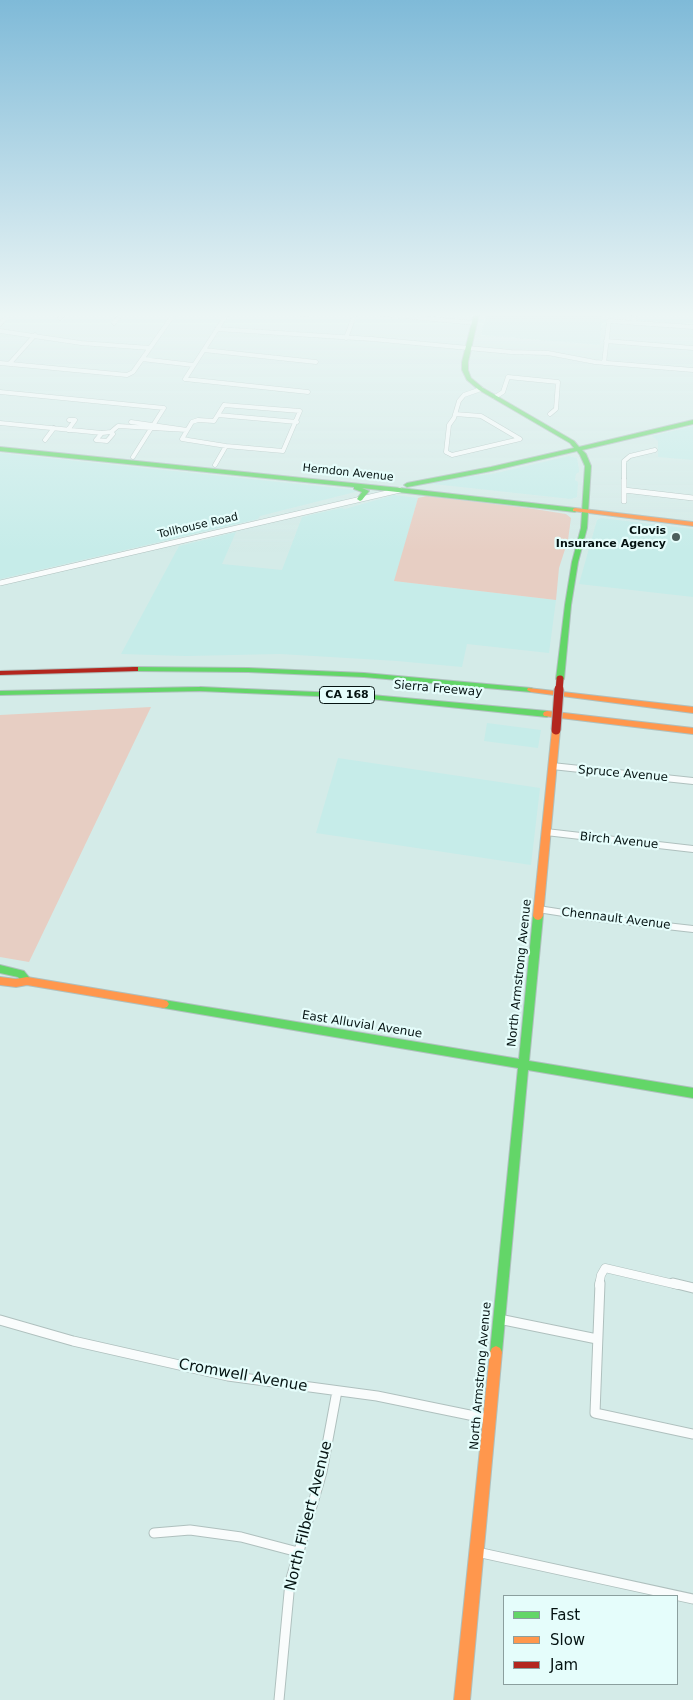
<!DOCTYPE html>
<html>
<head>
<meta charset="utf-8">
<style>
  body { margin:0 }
  #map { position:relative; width:693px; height:1700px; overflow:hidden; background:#d4ebe8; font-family:"DejaVu Sans",sans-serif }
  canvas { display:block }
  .legend { position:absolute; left:503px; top:1595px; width:175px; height:90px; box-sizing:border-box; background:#e5fdfb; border:1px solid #8b9f9e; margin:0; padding:6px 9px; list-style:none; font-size:15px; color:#051312 }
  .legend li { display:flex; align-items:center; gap:10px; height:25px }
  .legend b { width:25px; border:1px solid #8b9f9e }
</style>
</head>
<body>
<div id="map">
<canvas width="693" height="1700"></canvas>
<ul class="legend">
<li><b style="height:6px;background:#63d668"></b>Fast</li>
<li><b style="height:6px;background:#ff974d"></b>Slow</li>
<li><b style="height:6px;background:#b3261e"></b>Jam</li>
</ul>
</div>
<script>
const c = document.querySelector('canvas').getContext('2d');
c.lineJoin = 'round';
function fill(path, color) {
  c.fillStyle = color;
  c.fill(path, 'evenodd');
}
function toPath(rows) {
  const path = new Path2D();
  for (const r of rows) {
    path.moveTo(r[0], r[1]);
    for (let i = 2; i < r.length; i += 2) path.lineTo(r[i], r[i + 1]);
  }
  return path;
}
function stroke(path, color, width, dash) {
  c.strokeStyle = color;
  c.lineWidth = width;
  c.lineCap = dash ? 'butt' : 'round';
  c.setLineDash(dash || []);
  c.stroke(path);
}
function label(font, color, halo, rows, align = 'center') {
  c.font = font + ' "DejaVu Sans",sans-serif';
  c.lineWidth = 4.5;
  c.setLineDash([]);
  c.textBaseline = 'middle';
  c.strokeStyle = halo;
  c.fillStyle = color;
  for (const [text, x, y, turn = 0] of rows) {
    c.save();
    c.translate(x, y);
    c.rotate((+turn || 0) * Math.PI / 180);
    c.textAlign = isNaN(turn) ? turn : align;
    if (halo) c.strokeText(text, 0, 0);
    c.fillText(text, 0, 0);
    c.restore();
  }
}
const built = toPath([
  [486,315,602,315,600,345,481,335],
  [693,426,693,460,658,457,658,441,652,436],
  [0,453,356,490,359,491,260,516,258,519,0,579],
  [569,456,577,458,579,469,579,472,576,474,575,480,578,482,577,497,571,499,424,483,445,479,492,474],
  [394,495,418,498,395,581,556,600,549,653,467,644,462,667,397,661,280,654,186,656,121,654,179,546,236,532,222,564,282,570,302,517,341,508,345,509],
  [601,518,693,529,693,597,579,584,597,520],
  [487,723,541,730,538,748,484,741],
  [338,758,540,788,531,865,316,833]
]);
const green = toPath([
  [426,496,528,508,566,514,571,518,568,540,559,568,556,600,394,581,418,498],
  [151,707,29,962,0,957,0,715]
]);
const streetFar4 = toPath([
  [227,314,185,379,308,392],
  [301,314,308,314],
  [381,314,475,323],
  [634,314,634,323],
  [60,318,64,314],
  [114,323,121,314],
  [0,324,9,314],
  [217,329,372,339,511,352,548,353,595,362,693,370],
  [0,331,81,343,150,348],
  [346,338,355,314],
  [606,341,693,348],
  [204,350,316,362],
  [142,359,193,365],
  [0,363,127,375,133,372,174,314],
  [10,363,35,335],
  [604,363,609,321,693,327],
  [481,389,464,395,459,401,454,418,449,425,446,452,452,455,520,439],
  [0,392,164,408,133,457],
  [495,397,503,392,508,377,558,382,556,409,550,414],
  [224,405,300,411,283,451,226,446,182,439,192,422,198,420,214,421,224,405],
  [455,414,481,416,520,439],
  [218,415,297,422],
  [0,423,102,433,111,432,118,426,187,430,131,422],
  [68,430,75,420,69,420],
  [102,433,96,440,107,441,113,434,111,432],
  [45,440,54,428],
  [215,465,226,446],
  [624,481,624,461,630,456,655,450]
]);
const streetFar3 = toPath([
  [624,480,624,501],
  [624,490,693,498],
  [0,583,400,490]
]);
const streetFar2 = toPath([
  [552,766,693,781],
  [546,832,693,849],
  [538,909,596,918,693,929]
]);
const streetFar1 = toPath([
  [599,1285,601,1275,605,1268,678,1285]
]);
const street = toPath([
  [600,1283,595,1413,693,1434],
  [673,1283,693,1288],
  [499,1319,597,1339],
  [0,1320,73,1341,228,1376,377,1396,489,1419],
  [154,1533,190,1530,241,1537,298,1552],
  [477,1552,693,1599],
  [279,1700,290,1582,322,1472,337,1391]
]);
const fast = toPath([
  [474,314,479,314,468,362,468,370,471,378,483,388,574,441,579,447,693,420,693,424,582,450,586,454,591,466,587,528,578,562,571,605,564,679,560,681,556,679,565,605,572,562,581,528,585,466,580,455,577,451,491,471,407,487,404,485,407,483,491,467,574,448,570,443,479,390,467,380,462,370,462,362,474,314],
  [0,447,400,488,575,508,578,510,575,512,362,488,369,491,362,500,360,501,357,499,362,492,354,489,354,487,0,451,0,447],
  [132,667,248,668,364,673,531,688,535,690,531,692,364,677,248,672,135,671,132,671,132,667],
  [200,687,361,694,547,711,551,714,547,717,361,698,200,691,0,695,0,691,200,687],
  [538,912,541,913,543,916,529,1061,693,1088,693,1098,528,1070,502,1352,500,1356,496,1358,492,1356,490,1352,518,1068,164,1008,161,1007,159,1004,161,1001,164,1000,519,1059,533,916,535,913,538,912],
  [0,965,24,971,32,981,30,984,27,985,24,984,18,977,0,973,0,965]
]);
const slow = toPath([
  [575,508,693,522,693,526,573,511,573,509,575,508],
  [528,688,693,707,693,713,531,692,527,690,528,688],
  [547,711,693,728,693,734,544,716,543,714,544,712,547,711],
  [556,727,560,730,543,916,541,919,538,920,535,919,533,916,552,730,556,727],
  [0,977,16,979,27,977,164,1000,167,1001,169,1004,167,1007,164,1008,27,985,16,987,0,985,0,977],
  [496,1346,500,1348,502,1352,470,1700,454,1700,490,1352,492,1348,496,1346]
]);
const jam = toPath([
  [135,667,138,667,138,671,0,675,0,671,135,667]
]);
const jamBridgeFar1 = toPath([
  [559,691,560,679]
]);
const jamBridge = toPath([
  [556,730,559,689]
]);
const markers = [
  [676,537,5,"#4d5f5d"]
];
const farStreetnames = [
  ["Herndon Avenue",348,473,6],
  ["Tollhouse Road",198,526,-13]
];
const farPoinames = [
  ["Clovis",666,531],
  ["Insurance Agency",666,544]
];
const shields = [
  [347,695,55]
];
const shieldNames = [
  ["CA 168",347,695]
];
const streetNames = [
  ["Sierra Freeway",438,689,5],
  ["Spruce Avenue",623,774,5],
  ["Birch Avenue",619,841,6],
  ["Chennault Avenue",616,919,7],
  ["North Armstrong Avenue",520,973,-84],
  ["East Alluvial Avenue",362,1025,9],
  ["North Armstrong Avenue",481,1376,-85]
];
const nearStreetnames = [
  ["Cromwell Avenue",243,1376,10],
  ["North Filbert Avenue",309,1516,-76]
];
fill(built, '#c6ece9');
fill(green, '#e7cec3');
stroke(streetFar4, '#afc0be', 5);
stroke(streetFar3, '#afc0be', 6);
stroke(streetFar2, '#afc0be', 8);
stroke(streetFar1, '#afc0be', 9);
stroke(street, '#afc0be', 11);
stroke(fast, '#afc0be', 2);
stroke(slow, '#afc0be', 2);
stroke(jam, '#afc0be', 2);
stroke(streetFar4, '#f9fcfc', 4);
stroke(streetFar3, '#f9fcfc', 5);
stroke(streetFar2, '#f9fcfc', 6);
stroke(streetFar1, '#f9fcfc', 8);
stroke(street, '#f9fcfc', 9);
fill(fast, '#63d668');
fill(slow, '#ff974d');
fill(jam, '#b3261e');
stroke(jamBridgeFar1, '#afc0be', 8, []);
stroke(jamBridge, '#afc0be', 11, []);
stroke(jamBridgeFar1, '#b3261e', 7);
stroke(jamBridge, '#b3261e', 9);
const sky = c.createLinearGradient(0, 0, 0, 552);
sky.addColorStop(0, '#7fbad8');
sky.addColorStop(0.57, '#ecf6f5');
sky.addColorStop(1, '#ecf6f500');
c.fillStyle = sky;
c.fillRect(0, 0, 693, 552);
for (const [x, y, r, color] of markers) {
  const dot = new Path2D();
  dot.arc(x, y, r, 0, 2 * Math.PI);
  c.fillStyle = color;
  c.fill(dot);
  stroke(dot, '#e5fdfb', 2);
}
label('11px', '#051312', '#e5fdfb', farStreetnames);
label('bold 11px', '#051312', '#e5fdfb', farPoinames, 'right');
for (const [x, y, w] of shields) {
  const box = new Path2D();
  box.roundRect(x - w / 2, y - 8.5, w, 17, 4);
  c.fillStyle = '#e5fdfb';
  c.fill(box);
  stroke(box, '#051312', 1);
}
label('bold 11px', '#051312', null, shieldNames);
label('12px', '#051312', '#e5fdfb', streetNames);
label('15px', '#051312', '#e5fdfb', nearStreetnames);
</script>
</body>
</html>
